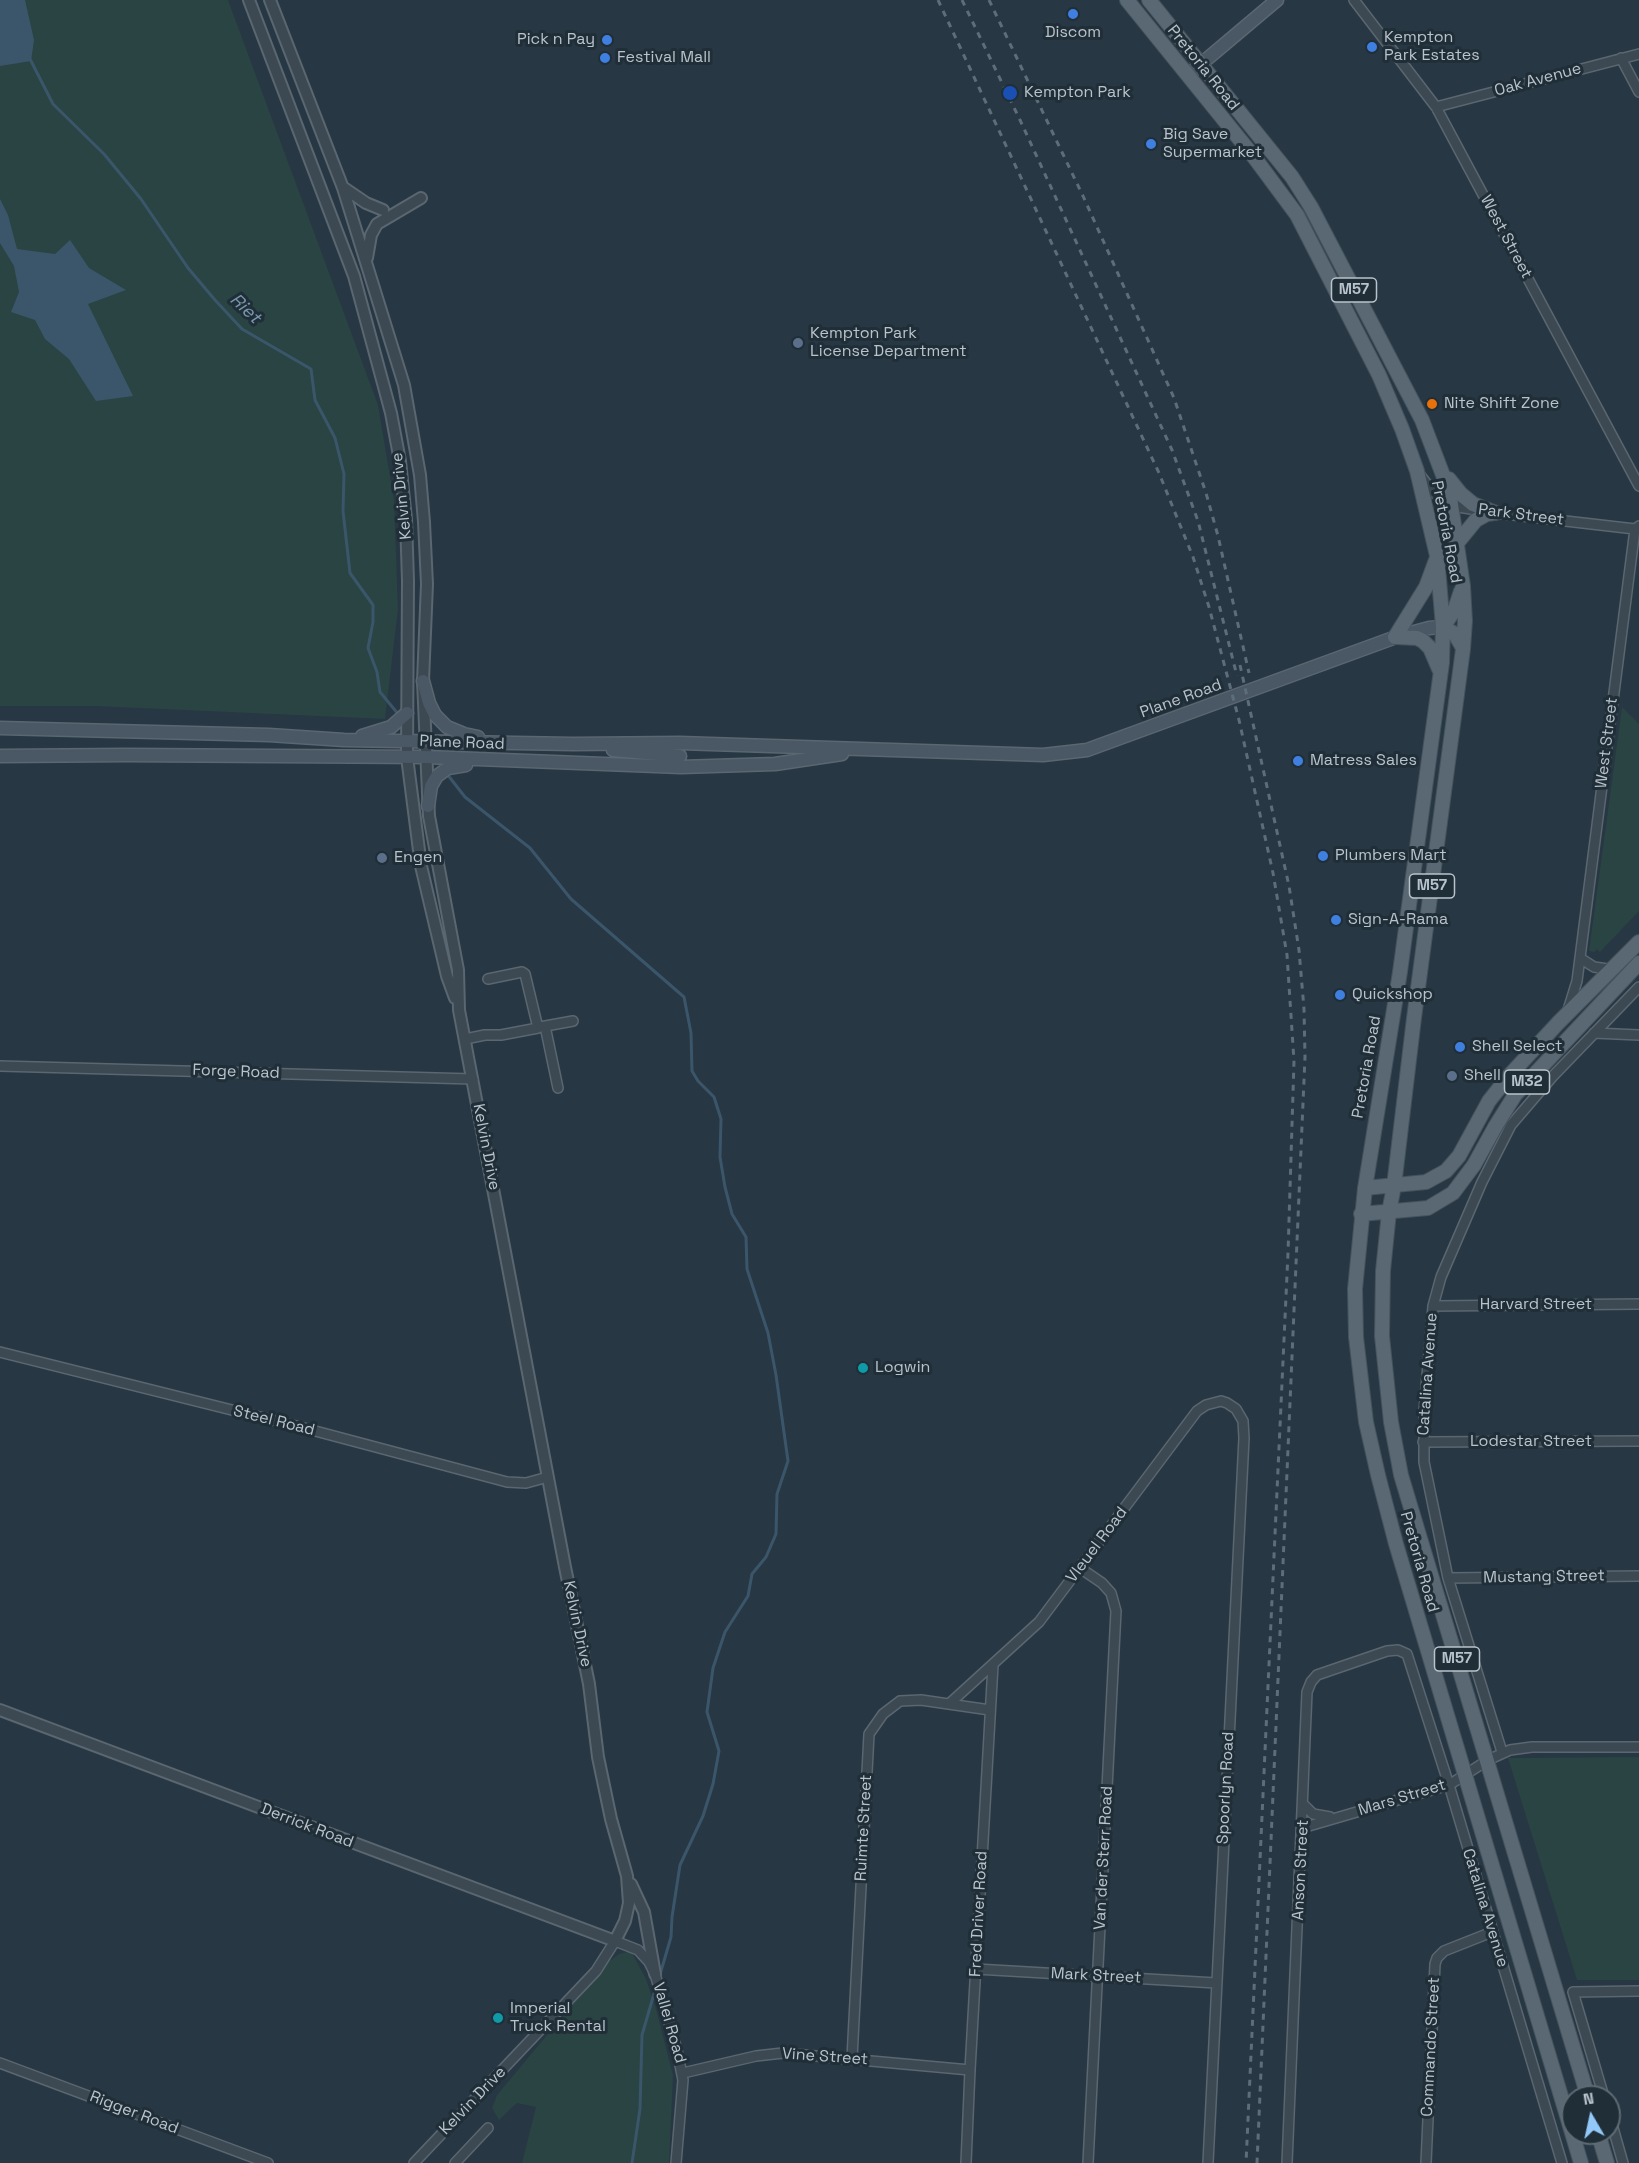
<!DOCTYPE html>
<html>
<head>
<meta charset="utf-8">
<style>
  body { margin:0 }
  #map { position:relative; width:1639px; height:2163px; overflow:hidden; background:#273743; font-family:"Space Grotesk",sans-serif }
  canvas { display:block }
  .north { position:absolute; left:1561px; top:2085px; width:60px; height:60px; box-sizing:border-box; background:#202e38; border:2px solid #5d6a73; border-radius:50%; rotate:351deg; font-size:16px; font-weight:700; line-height:24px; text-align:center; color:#b9c3cc }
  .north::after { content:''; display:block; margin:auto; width:21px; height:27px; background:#92c9f8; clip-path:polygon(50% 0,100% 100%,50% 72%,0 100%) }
</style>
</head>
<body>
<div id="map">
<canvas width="1639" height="2163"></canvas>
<div class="north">N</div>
</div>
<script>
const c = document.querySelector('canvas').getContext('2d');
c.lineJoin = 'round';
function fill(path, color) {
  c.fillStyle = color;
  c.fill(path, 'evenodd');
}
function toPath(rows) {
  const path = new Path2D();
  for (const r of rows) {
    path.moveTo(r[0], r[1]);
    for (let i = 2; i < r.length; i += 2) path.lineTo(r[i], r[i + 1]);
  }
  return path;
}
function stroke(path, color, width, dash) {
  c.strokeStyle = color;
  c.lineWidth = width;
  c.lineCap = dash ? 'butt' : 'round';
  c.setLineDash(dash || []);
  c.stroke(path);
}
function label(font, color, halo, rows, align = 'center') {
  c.font = font + ' "Space Grotesk",sans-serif';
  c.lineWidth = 6;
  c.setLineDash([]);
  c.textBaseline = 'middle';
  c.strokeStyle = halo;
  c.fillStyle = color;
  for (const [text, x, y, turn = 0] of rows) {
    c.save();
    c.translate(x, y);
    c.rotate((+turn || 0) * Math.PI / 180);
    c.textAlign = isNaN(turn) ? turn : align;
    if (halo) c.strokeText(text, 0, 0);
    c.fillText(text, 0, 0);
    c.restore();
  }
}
const green = toPath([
  [0,0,228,0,378,405,394,500,398,609,385,719,95,706,0,706],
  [1622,707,1639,724,1639,911,1600,952,1597,949,1594,952,1589,951],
  [1639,1757,1639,1980,1577,1980,1508,1758],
  [631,1951,646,1979,656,2009,673,2075,669,2163,522,2163,536,2107,517,2103,499,2120,492,2108,497,2095,607,1963,619,1954]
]);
const water = toPath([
  [0,0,25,0,34,40,31,61,0,66],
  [0,199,8,215,17,249,55,254,70,240,89,268,126,290,88,304,133,396,96,401,69,359,45,339,35,320,11,312,19,292,14,266,0,243]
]);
const stream = toPath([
  [30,59,53,104,104,154,141,199,188,268,215,300,242,329,311,369,315,400,335,438,344,474,343,511,350,573,373,605,373,622,368,648,377,672,380,692,399,715],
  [447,774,465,797,530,848,571,899,684,997,691,1033,692,1071,698,1081,714,1097,721,1119,720,1157,725,1187,732,1214,746,1237,747,1269,768,1333,776,1375,788,1461,777,1494,776,1534,766,1557,752,1574,748,1596,725,1632,713,1668,707,1712,719,1751,713,1784,703,1816,680,1865,672,1917,671,1937,659,1978],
  [632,2163,640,2109,642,2035,656,1987]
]);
const minor = toPath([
  [1354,0,1436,107,1639,486],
  [1621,58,1639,92],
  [1436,107,1639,54],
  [1420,475,1434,493,1452,506,1496,513,1635,529,1639,526],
  [1580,958,1594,967,1608,969,1613,967],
  [1568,1010,1577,981,1635,529],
  [545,1026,558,1088],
  [540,1027,573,1021],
  [1594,1033,1639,1035],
  [465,1039,485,1035,501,1035,538,1028,525,974,522,972,488,979],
  [0,1066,473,1079],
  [1433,1306,1639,1304],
  [0,1352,304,1428,507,1482,526,1483,548,1477],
  [1423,1442,1639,1441],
  [1080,1568,1102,1583,1111,1593,1116,1611,1088,2163],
  [1448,1578,1639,1576],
  [949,1704,1039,1622,1197,1411,1206,1405,1221,1401,1227,1403,1236,1409,1243,1421,1244,1438,1208,2163],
  [1502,1752,1448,1578,1424,1462,1424,1411,1433,1306,1441,1277,1482,1182,1511,1125,1553,1076,1639,987],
  [1304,1805,1313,1814,1330,1817],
  [1302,1828,1449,1785,1488,1760,1510,1750,1532,1747,1639,1747],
  [976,1969,1216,1983],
  [852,2058,869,1734,883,1714,900,1701,921,1700,990,1710],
  [0,2063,268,2163],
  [683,2073,756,2056,783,2053,970,2070],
  [1604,2097,1573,1992,1639,1991],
  [1609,2114,1623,2163],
  [414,2163,596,1971,615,1941,638,1950,649,1962,655,1974,677,2050,683,2080,676,2163],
  [455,2163,488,2128],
  [966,2163,970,2070,993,1665],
  [1287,2163,1307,1692,1311,1682,1317,1675,1387,1651,1398,1650,1407,1654,1449,1785,1562,2163],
  [1426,2163,1435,1964,1437,1958,1444,1951,1492,1932]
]);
const tertiary = toPath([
  [249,0,354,276,391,413,400,461,406,519,408,581,407,757,421,866,447,976,455,998],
  [344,188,366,203,383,210],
  [367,258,371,235,377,224,421,198],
  [0,1710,615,1941,625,1921,629,1903,627,1876,611,1819,598,1757,589,1684,565,1567,459,1010,458,970,429,816,423,681,427,584,424,522,420,475,404,385,343,188,270,0],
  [631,1884,644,1912,655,1974]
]);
const secondary = toPath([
  [1188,75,1277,0],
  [423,681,429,703,435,715,447,727,464,734,478,737],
  [0,728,269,735,344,740,573,744,680,743,1043,755,1087,750,1396,637,1429,628,1443,627],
  [362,736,391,727,407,713],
  [613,750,680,756],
  [0,756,126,755,426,757,681,767,775,764,842,754],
  [428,806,431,786,437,776,448,768,466,765]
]);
const primary = toPath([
  [1127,0,1254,157,1297,215,1379,375,1402,429,1417,471,1437,556,1443,627,1442,663,1400,972,1365,1188,1355,1289,1356,1337,1366,1422,1378,1475,1396,1544,1581,2163],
  [1149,0,1292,177,1311,207,1422,420,1449,491,1463,586,1465,621,1463,649,1414,1018,1394,1186,1389,1212,1383,1271,1382,1336,1391,1422,1401,1475,1588,2097],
  [1449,479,1461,494,1473,504,1496,513],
  [1458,542,1476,520,1487,514,1494,513],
  [1461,591,1455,609,1443,627,1455,634,1463,648],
  [1395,637,1426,587,1436,560],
  [1396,637,1417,638,1423,641,1430,648,1439,669],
  [1365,1188,1426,1182,1446,1171,1459,1156,1489,1101,1508,1077,1558,1023,1639,942],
  [1361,1214,1428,1208,1453,1193,1474,1165,1495,1127,1515,1095,1639,963],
  [1598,2133,1607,2163]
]);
const rail = toPath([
  [938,0,1159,473,1193,557,1209,607,1239,720,1273,873,1287,955,1294,1061,1288,1253,1246,2163],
  [962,0,1020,120,1172,450,1198,521,1237,676],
  [989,0,1083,196,1174,398,1206,493,1218,536,1249,673],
  [1240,665,1289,886,1299,950,1304,1009,1305,1057,1257,2163]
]);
const markers = [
  [1073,14,6,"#3f7fe0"],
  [607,40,6,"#3f7fe0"],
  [1372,47,6,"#3f7fe0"],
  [605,58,6,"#3f7fe0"],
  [1010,93,8,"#1a4fb4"],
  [1151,144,6,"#3f7fe0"],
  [798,343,6,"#5c6f8a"],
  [1432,404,6,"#e8710a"],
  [1298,761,6,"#3f7fe0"],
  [1323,856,6,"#3f7fe0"],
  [382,858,6,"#5c6f8a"],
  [1336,920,6,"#3f7fe0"],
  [1340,995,6,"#3f7fe0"],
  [1460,1047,6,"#3f7fe0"],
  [1452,1076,6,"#5c6f8a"],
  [863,1368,6,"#0f9aa8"],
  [498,2018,6,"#0f9aa8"]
];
const shields = [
  [1354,290,45],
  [1432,886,45],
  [1527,1082,45],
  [1457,1659,45]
];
const shieldNames = [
  ["M57",1354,290],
  ["M57",1432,886],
  ["M32",1527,1082],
  ["M57",1457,1659]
];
const poiNames = [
  ["Discom",1073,33,"center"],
  ["Kempton",1384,38],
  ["Park Estates",1384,56],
  ["Pick n Pay",595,40,"right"],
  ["Festival Mall",617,58],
  ["Kempton Park",1024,93],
  ["Big Save",1163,135],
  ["Supermarket",1163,153],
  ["Kempton Park",810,334],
  ["License Department",810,352],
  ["Nite Shift Zone",1444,404],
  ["Matress Sales",1310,761],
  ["Plumbers Mart",1335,856],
  ["Engen",394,858],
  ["Sign-A-Rama",1348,920],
  ["Quickshop",1352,995],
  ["Shell Select",1472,1047],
  ["Shell",1464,1076],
  ["Logwin",875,1368],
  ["Imperial",510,2009],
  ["Truck Rental",510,2027]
];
const streetNames = [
  ["Pretoria Road",1203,68,51],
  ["Oak Avenue",1538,80,-15],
  ["West Street",1506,237,62],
  ["Kelvin Drive",402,496,-96],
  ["Park Street",1521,515,7],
  ["Pretoria Road",1446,532,79],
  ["Plane Road",1181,699,-20],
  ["Plane Road",462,743,2],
  ["West Street",1607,743,-83],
  ["Pretoria Road",1367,1067,-80],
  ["Forge Road",236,1072,2],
  ["Kelvin Drive",486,1147,79],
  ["Harvard Street",1536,1305],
  ["Catalina Avenue",1428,1374,-86],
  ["Steel Road",274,1421,14],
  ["Lodestar Street",1531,1442],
  ["Vleuel Road",1097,1545,-53],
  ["Pretoria Road",1419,1562,74],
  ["Mustang Street",1544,1577,-1],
  ["Kelvin Drive",577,1624,78],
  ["Spoorlyn Road",1226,1788,-87],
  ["Mars Street",1402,1798,-17],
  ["Derrick Road",307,1826,21],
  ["Ruimte Street",864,1828,-87],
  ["Van der Sterr Road",1104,1858,-87],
  ["Anson Street",1301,1870,-87],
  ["Catalina Avenue",1485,1908,73],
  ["Fred Driver Road",979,1914,-87],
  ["Mark Street",1096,1976,3],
  ["Vallei Road",669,2023,74],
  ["Commando Street",1431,2047,-87],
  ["Vine Street",825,2057,4],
  ["Kelvin Drive",473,2101,-46],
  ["Rigger Road",134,2113,21]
];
const waterNames = [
  ["Riet",245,309,43]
];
fill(green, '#294443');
fill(water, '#3b566a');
stroke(stream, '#3b566a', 3);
stroke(minor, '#5a6670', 12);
stroke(tertiary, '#5a6670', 14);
stroke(secondary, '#5a6670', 15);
stroke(primary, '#45525c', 16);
stroke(minor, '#3c4953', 9);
stroke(tertiary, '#3c4953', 10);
stroke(secondary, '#4a5866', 12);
stroke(primary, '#5a6873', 14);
stroke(rail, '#5e6d7a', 3, [6, 6]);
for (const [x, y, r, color] of markers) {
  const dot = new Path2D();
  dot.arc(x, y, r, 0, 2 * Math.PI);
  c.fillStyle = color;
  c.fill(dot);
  stroke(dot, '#202e38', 2);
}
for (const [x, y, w] of shields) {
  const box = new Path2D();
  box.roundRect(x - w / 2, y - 12, w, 24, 4.5);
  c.fillStyle = '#202e38';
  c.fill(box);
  stroke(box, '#b9c3cc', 1.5);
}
label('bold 15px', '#b9c3cc', null, shieldNames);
label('16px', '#b9c3cc', '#202e38', poiNames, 'left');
label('16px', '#b9c3cc', '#202e38', streetNames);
label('italic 18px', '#7998af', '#202e38', waterNames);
</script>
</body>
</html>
